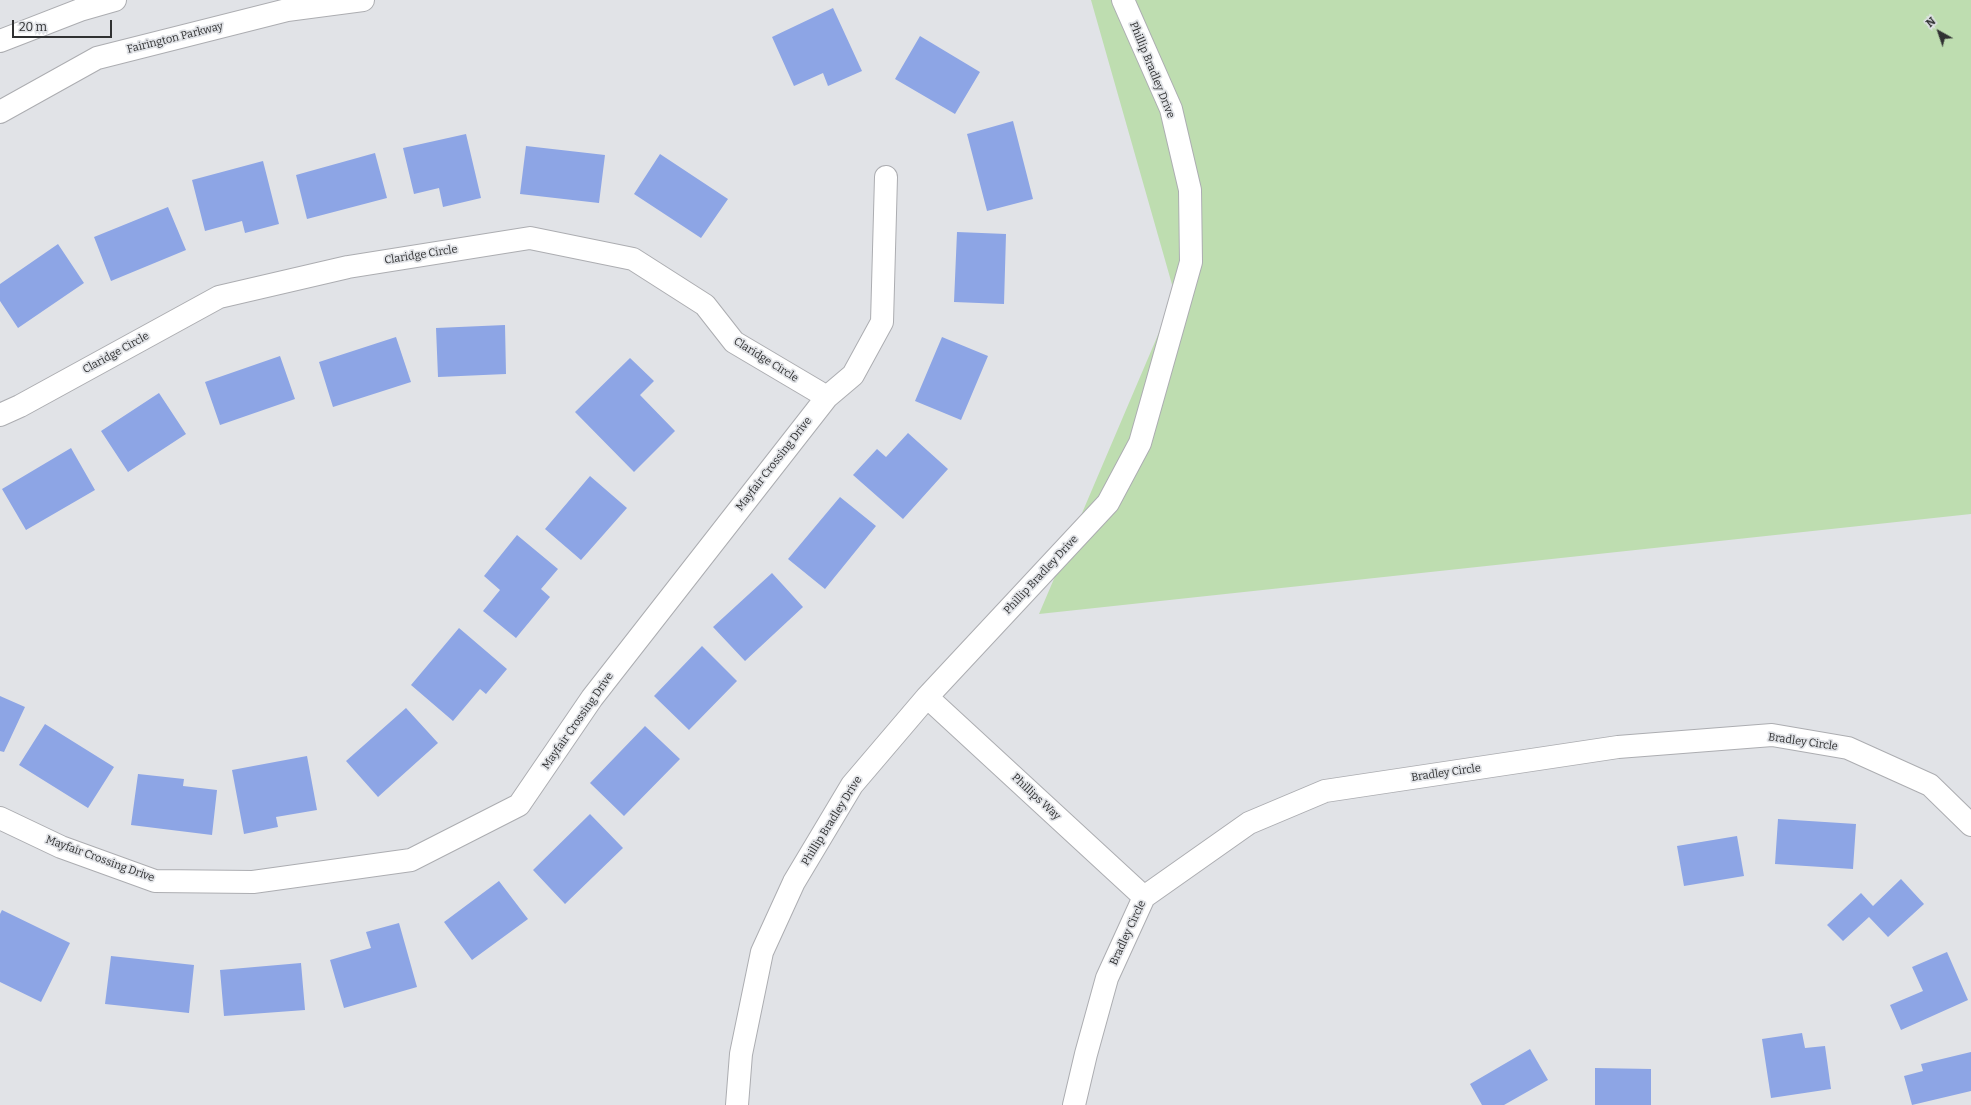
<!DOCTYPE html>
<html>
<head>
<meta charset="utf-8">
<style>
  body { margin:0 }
  #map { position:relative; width:1971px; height:1105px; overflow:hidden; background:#e1e3e7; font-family:Bitter,serif }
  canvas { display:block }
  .north { position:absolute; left:1919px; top:12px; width:40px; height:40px; -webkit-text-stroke:3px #e1e3e7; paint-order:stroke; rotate:320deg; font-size:11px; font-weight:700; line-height:16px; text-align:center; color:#303132 }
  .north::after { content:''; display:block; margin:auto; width:14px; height:18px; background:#303132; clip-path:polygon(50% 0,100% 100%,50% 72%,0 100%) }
  .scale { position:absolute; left:12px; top:20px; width:100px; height:18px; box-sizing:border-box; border:2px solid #303132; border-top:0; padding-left:5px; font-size:12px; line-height:14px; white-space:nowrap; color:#303132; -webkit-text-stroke:3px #e1e3e7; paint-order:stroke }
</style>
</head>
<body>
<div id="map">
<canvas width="1971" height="1105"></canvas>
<div class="north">N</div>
<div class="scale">20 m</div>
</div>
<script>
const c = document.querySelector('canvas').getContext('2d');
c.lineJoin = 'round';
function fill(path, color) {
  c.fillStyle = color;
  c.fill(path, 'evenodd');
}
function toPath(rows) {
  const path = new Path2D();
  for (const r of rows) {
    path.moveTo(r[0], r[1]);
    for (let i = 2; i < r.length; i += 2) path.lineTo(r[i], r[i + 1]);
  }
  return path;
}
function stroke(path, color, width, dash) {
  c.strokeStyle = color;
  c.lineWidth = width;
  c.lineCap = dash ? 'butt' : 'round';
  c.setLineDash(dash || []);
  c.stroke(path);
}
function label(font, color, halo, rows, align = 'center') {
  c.font = font + ' Bitter,serif';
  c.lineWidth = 3.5;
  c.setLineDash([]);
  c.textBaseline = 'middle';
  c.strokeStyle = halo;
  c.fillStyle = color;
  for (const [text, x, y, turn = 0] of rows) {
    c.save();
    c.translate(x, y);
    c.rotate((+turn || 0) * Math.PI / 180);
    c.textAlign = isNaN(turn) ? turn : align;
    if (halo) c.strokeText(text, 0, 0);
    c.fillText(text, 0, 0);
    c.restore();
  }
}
const green = toPath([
  [1091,0,1971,0,1971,514,1039,614,1175,295]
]);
const building = toPath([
  [833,8,862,71,828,86,823,73,794,86,772,37],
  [920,36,980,72,955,114,895,79],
  [1013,121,1033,199,987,211,967,134],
  [466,134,481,198,443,207,439,188,414,194,403,148],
  [526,146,605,155,599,203,520,194],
  [375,153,387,198,307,219,296,175],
  [660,154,728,199,701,238,634,194],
  [263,161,279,224,245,233,242,221,205,231,192,180],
  [168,207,186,250,111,281,94,237],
  [957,232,1006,234,1004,304,954,302],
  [58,244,84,283,18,328,0,301,0,284],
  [505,325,506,374,438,377,436,328],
  [396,337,411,382,333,407,319,362],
  [942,337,988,356,961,420,915,401],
  [280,356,295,399,220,425,205,382],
  [630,358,654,381,640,395,675,431,634,472,575,412],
  [159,393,186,434,128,472,101,431],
  [908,433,948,469,903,519,853,475,877,449,886,457],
  [71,448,95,490,26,530,2,489],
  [590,476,627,508,581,560,545,529],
  [840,497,876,526,825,589,788,559],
  [517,535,558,569,541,589,550,597,516,638,483,611,500,590,484,576],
  [772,573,803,607,745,661,713,627],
  [459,628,507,669,486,694,480,689,453,721,411,685],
  [702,646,737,681,689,730,654,696],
  [0,696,25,707,4,752,0,751],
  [406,708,438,743,378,797,346,761],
  [45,724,114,767,88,808,19,765],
  [645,726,680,759,624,816,590,783],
  [307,756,317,810,276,817,278,827,244,834,232,770],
  [138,774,184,779,183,786,217,790,212,835,131,825],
  [590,814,623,848,565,904,533,870],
  [1778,819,1856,824,1853,869,1775,864],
  [1737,836,1744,876,1684,886,1677,846],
  [1901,879,1924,904,1888,937,1869,917,1843,941,1827,925,1861,893,1873,906],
  [499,881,528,919,472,960,444,922],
  [2,910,70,943,41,1002,0,982,0,914],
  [399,923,417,987,344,1008,330,960,371,948,366,932],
  [1947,952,1968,1000,1901,1030,1890,1005,1923,991,1912,967],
  [111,956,194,965,189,1013,105,1004],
  [301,963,305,1010,224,1016,220,970],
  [1802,1033,1805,1048,1825,1046,1831,1089,1771,1098,1762,1039],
  [1530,1049,1548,1080,1504,1105,1482,1105,1470,1084],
  [1971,1052,1971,1091,1912,1105,1904,1076,1923,1071,1921,1064],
  [1595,1068,1651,1069,1651,1105,1595,1105]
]);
const minor = toPath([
  [0,41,80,10,115,0],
  [0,112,97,58,287,10,363,0],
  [0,415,20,406,219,297,348,267,530,238,633,259,705,305,734,342,827,397],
  [927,697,1144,897],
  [0,818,61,847,155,881,253,882,411,860,519,805,592,698,827,397,853,375,882,322,886,177],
  [737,1105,741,1054,762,952,794,882,852,785,927,697,1108,503,1140,443,1191,262,1190,190,1171,109,1123,0],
  [1074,1105,1086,1054,1107,978,1144,897,1249,823,1325,791,1618,747,1772,735,1848,748,1930,785,1971,825]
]);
const streetNames = [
  ["Fairington Parkway",175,38,-14],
  ["Phillip Bradley Drive",1152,70,68],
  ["Claridge Circle",421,255,-9],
  ["Claridge Circle",116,353,-29],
  ["Claridge Circle",766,360,32],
  ["Mayfair Crossing Drive",774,464,-52],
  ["Phillip Bradley Drive",1041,575,-47],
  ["Mayfair Crossing Drive",578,721,-55],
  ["Bradley Circle",1803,742,8],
  ["Bradley Circle",1446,773,-8],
  ["Phillips Way",1036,797,43],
  ["Phillip Bradley Drive",832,821,-58],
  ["Mayfair Crossing Drive",100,859,20],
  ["Bradley Circle",1128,933,-65]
];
fill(green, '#beddb0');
fill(building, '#8da5e5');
stroke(minor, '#acadb1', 24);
stroke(minor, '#fff', 22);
label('11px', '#303132', '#e1e3e7', streetNames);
</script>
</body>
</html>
